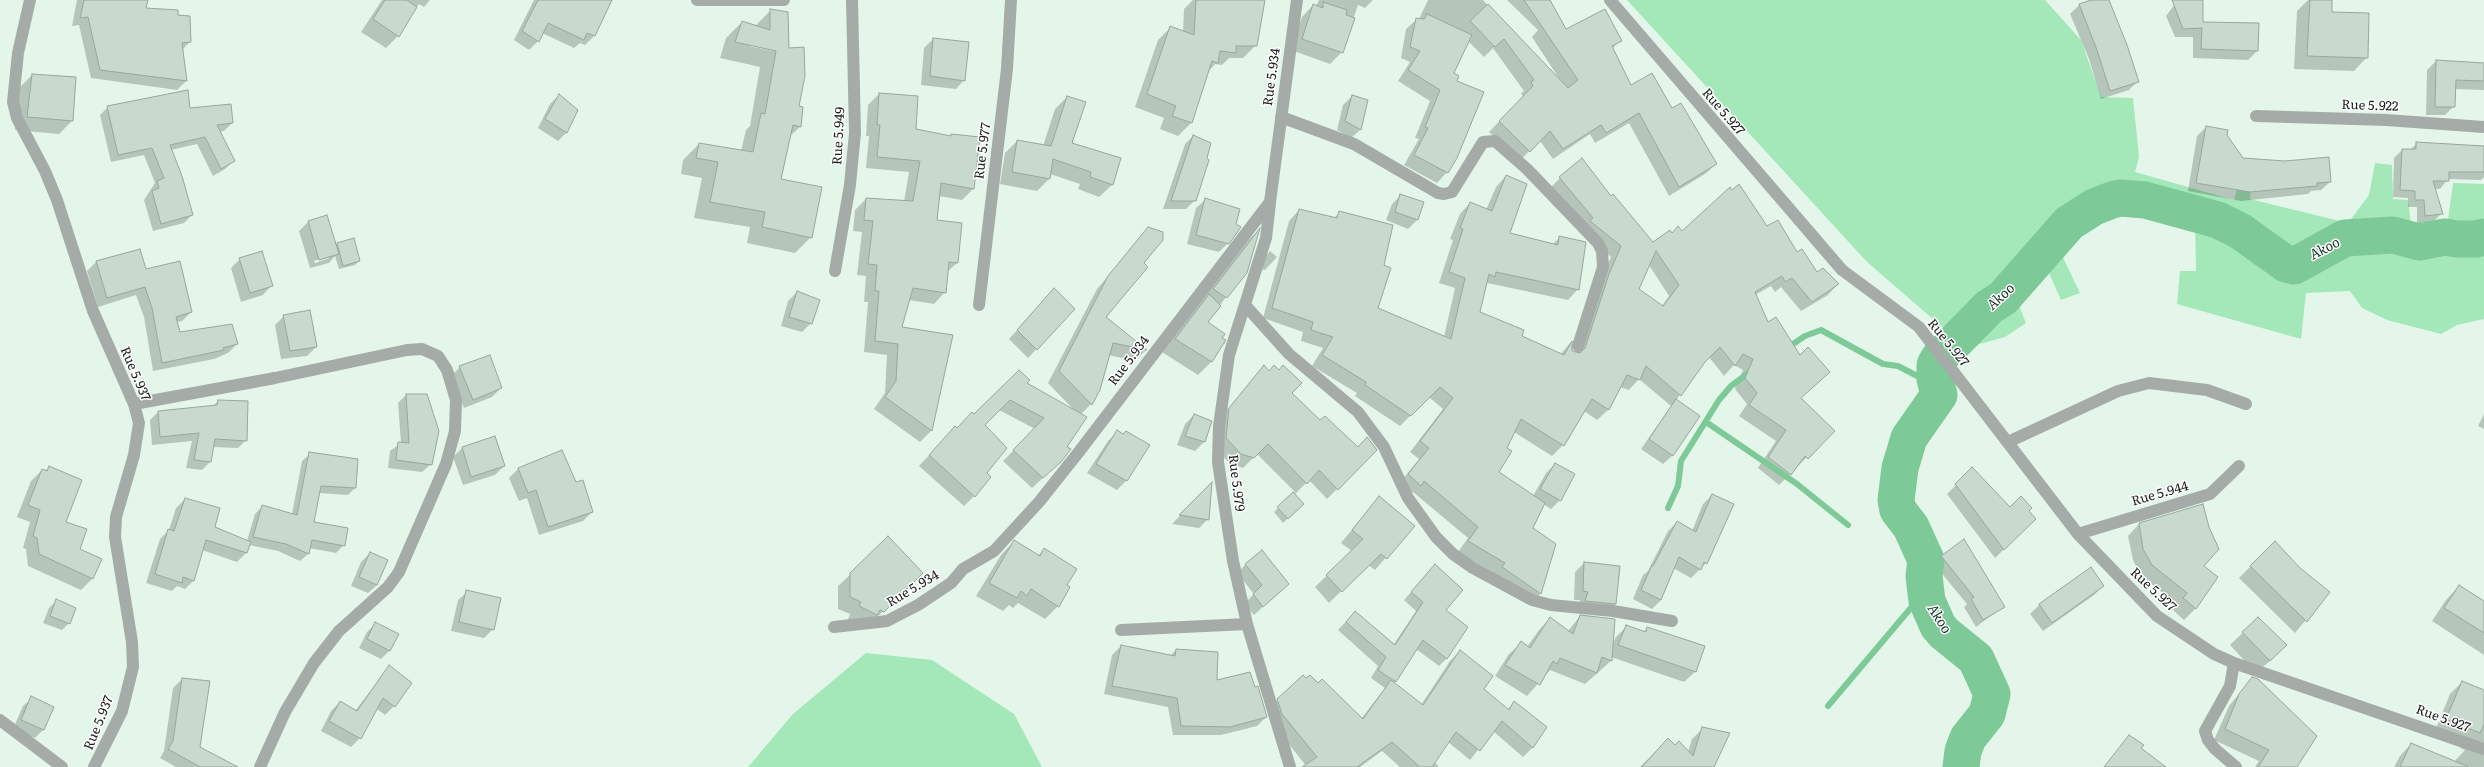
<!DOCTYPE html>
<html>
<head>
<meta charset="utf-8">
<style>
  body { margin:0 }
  canvas { display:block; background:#e4f6e9 }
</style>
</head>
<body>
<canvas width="2484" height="767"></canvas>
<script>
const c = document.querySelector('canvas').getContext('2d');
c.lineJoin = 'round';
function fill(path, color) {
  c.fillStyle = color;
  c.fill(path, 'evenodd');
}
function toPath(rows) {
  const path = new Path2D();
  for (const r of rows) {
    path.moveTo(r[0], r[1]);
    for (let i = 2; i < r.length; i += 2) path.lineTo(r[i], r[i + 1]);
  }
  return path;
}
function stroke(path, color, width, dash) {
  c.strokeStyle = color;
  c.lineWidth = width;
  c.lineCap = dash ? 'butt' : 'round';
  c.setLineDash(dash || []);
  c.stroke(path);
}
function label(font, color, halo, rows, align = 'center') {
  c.font = font + ' Literata,serif';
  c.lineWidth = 3;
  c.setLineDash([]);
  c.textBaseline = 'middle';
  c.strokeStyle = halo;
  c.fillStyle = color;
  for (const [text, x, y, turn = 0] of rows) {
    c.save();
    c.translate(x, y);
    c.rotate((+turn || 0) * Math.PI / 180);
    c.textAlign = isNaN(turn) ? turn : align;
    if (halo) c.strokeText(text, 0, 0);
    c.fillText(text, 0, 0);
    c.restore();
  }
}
const green = toPath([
  [1627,0,2045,0,2081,40,2101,97,2133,98,2139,157,2135,172,2234,200,2239,183,2251,187,2250,199,2348,223,2369,195,2375,163,2392,165,2393,199,2408,200,2411,223,2448,220,2453,183,2484,184,2484,319,2457,325,2441,334,2387,320,2362,308,2350,291,2306,293,2301,339,2177,304,2180,271,2196,271,2195,222,2144,218,2135,203,2093,217,2060,251,2080,293,2061,300,2049,273,2015,296,2026,323,2005,337,1980,344,1966,344,1948,332,1867,262],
  [866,653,932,660,1014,714,1042,767,748,767,793,714]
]);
const shadow = toPath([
  [77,0,147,0,145,9,177,16,190,42,182,50,186,81,177,90,91,78,79,25,72,26],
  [382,0,430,0,424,7,419,4,398,36,386,48,361,32],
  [534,0,594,0,607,9,594,36,585,45,580,43,574,48,542,33,538,41,529,50,514,40],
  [1193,0,1264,0,1256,45,1243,58,1229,58,1222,65,1215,64,1208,72,1191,123,1178,136,1160,129,1164,118,1135,107,1158,40,1170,28,1183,32,1184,9],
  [1319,0,1373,0,1365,8,1358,5,1342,52,1330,64,1291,50,1302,17,1313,5,1316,6],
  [1428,0,1483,0,1562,83,1532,37,1538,30,1507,0,1550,0,1566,30,1620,40,1613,48,1630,86,1672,110,1716,164,1705,174,1669,196,1629,123,1595,143,1590,134,1553,159,1540,141,1519,161,1489,132,1523,97,1521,93,1524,91,1493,48,1484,57,1468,41,1453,74,1447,172,1437,183,1404,165,1419,139,1415,138,1430,101,1398,81,1410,62,1401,58,1406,29,1417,19,1419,19],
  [2094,0,2108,0,2138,81,2129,90,2101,99,2089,59,2070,14,2079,5],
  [2178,0,2202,0,2202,23,2257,51,2248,60,2193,58,2193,37,2175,37,2166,16],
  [2308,0,2331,0,2330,13,2367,57,2354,71,2294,69,2297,11],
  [771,10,788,49,800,127,789,137,779,179,811,237,795,253,747,243,750,227,694,218,702,178,681,174,683,160,699,144,741,151,746,130,750,126,760,67,720,58,726,38,742,22,755,26],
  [750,44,773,49,773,51,749,46],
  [933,39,964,80,956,89,921,85,924,48],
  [2436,61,2484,64,2484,90,2454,89,2454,106,2445,115,2426,115,2427,70],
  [32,75,72,121,59,134,15,130,19,88],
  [879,94,917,97,915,130,950,136,952,135,973,189,962,200,939,196,936,221,957,263,947,272,945,292,934,304,909,300,901,328,952,336,931,431,920,442,874,409,885,393,887,355,864,352,868,302,864,302,866,276,857,275,862,232,853,231,855,210,866,199,904,202,909,172,866,168,869,136,866,136,868,105],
  [559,95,577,110,566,133,558,141,538,128,550,104],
  [1352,96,1367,100,1360,130,1351,138,1337,130,1343,105],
  [1067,97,1070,143,1120,159,1112,185,1099,197,1078,189,1080,184,1050,174,1049,179,1037,191,1000,184,1005,153,1017,141,1043,146,1055,109],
  [108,107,189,110,232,123,224,131,219,132,233,161,225,169,213,176,197,144,171,150,192,215,184,223,153,231,144,200,155,183,144,155,111,162,100,115],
  [2206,127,2226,135,2243,159,2285,162,2330,182,2321,190,2311,191,2308,194,2241,201,2188,191,2197,136],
  [1193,136,1195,200,1186,209,1163,209,1185,144],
  [2417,143,2484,146,2484,177,2481,180,2448,179,2440,189,2434,189,2442,213,2434,221,2417,223,2417,207,2408,207,2408,198,2393,197,2394,158,2402,150,2410,150],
  [1506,176,1508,233,1552,245,1559,238,1578,289,1568,300,1487,283,1479,312,1520,336,1561,354,1570,343,1570,348,1577,354,1598,285,1611,257,1580,232,1550,188,1560,178,1611,197,1653,243,1671,234,1682,232,1766,228,1817,273,1838,284,1828,295,1801,311,1781,287,1775,292,1771,286,1755,295,1800,398,1833,431,1779,485,1758,468,1776,441,1739,416,1747,404,1735,389,1743,370,1734,365,1724,376,1709,357,1676,400,1699,416,1672,456,1663,464,1641,449,1671,406,1639,379,1629,390,1620,387,1608,410,1597,420,1584,411,1563,445,1552,456,1514,432,1498,472,1533,496,1546,473,1555,464,1560,500,1551,509,1543,504,1531,528,1554,544,1540,594,1530,604,1495,574,1458,552,1468,538,1413,492,1410,495,1398,485,1419,459,1410,452,1443,409,1429,397,1400,426,1355,396,1357,393,1312,366,1323,348,1301,341,1303,332,1263,318,1289,221,1299,210,1334,218,1340,212,1383,266,1376,308,1444,337,1455,288,1439,283,1453,240,1450,239,1460,214,1470,203,1486,210,1496,187],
  [1649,265,1669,296,1662,306,1638,289],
  [1401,195,1423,203,1417,220,1408,229,1386,220,1392,204],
  [1205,200,1228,243,1219,252,1187,244,1196,208],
  [327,216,335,246,337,244,359,261,355,265,339,269,335,256,329,263,310,268,299,231,308,222],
  [329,256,329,258,315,263,314,261],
  [1148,229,1143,263,1105,317,1146,350,1135,361,1109,355,1099,390,1091,404,1081,414,1060,462,1032,488,1003,461,1035,429,999,410,984,425,986,473,974,496,964,506,919,466,945,438,974,415,1025,384,1074,410,1048,383,1097,289],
  [1258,231,1226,297,1207,323,1212,361,1198,375,1162,352,1246,242],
  [139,250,145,270,191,312,182,321,177,322,179,333,237,344,228,353,214,359,153,371,144,317,136,295,98,307,87,271,96,262],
  [1270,251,1277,257,1265,270,1256,268],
  [240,259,271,286,263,295,241,302,231,268],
  [797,292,811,323,802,332,781,326,788,301],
  [1046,298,1074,309,1028,358,1009,339],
  [310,311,316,347,307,356,281,359,275,325,284,316],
  [460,367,501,388,492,397,464,408,451,376],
  [1264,367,1320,422,1358,448,1376,450,1327,499,1309,480,1294,495,1299,508,1283,523,1274,512,1295,492,1257,454,1243,468,1230,464,1216,449,1219,419],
  [406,395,426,395,431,464,422,472,388,468,390,451,401,443,398,403],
  [218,401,246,440,238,448,212,447,210,462,202,470,186,468,192,441,152,445,150,420,158,412,213,406],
  [2484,414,2484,429,2478,426],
  [1194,415,1211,422,1204,442,1195,451,1177,445,1185,424],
  [1117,432,1149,445,1126,481,1117,490,1087,473,1108,441],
  [495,438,504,466,495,475,463,485,453,457,462,448],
  [562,451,575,483,592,512,583,521,539,535,527,498,519,501,509,478,518,469],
  [310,454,355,488,348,495,319,493,313,523,344,545,336,553,309,548,308,554,300,561,278,551,249,545,246,553,237,562,202,550,194,580,185,589,177,586,172,591,146,583,160,539,169,530,176,508,185,499,214,527,247,541,255,514,263,506,292,514,302,461],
  [49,467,65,522,92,579,81,590,28,566,26,549,23,548,30,522,17,517,31,481,42,470,45,471],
  [1972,469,2010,508,2027,511,2026,528,1995,558,1947,494],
  [1211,484,1208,519,1199,528,1172,524],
  [1712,495,1706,563,1691,578,1673,568,1661,600,1652,609,1633,599,1643,575,1648,571,1668,531,1677,522,1692,531,1703,504],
  [1379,497,1413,526,1375,570,1368,565,1329,603,1315,587,1352,551,1341,543],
  [2202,505,2202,566,2216,577,2195,609,2184,620,2173,610,2177,604,2141,576,2133,560,2128,536,2139,524],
  [1964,540,2004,606,1976,627,1964,607,1967,604,1934,564],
  [1014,541,1038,556,1044,549,1065,585,1058,606,1045,619,1018,603,1013,608,1009,605,1003,611,976,596,1001,555],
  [2275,542,2299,569,2329,592,2295,633,2239,578],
  [370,553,377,585,368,593,351,586,361,562],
  [1584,563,1616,604,1607,612,1577,609,1580,600,1574,600,1575,572],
  [1246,564,1279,592,1254,615,1244,604,1254,594,1237,573],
  [2091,568,2103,586,2094,595,2043,631,2030,614,2039,605],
  [851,574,910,585,871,623,864,626,848,619,850,614,838,609,838,586],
  [1427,574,1444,610,1447,658,1439,666,1416,649,1394,683,1421,705,1450,661,1460,651,1483,690,1507,710,1514,702,1533,747,1523,757,1493,731,1470,760,1448,742,1435,762,1439,767,1400,767,1382,751,1360,767,1307,767,1273,724,1268,709,1303,676,1318,684,1361,719,1385,688,1371,678,1378,666,1338,630,1355,612,1394,644,1416,611,1404,600],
  [2459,586,2484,602,2484,655,2432,621,2446,600],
  [467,592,493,629,484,638,451,631,458,600],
  [56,601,69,623,62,630,43,623,49,608],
  [1580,616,1613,644,1616,637,1627,626,1643,632,1647,628,1696,671,1684,682,1611,657,1611,661,1585,684,1550,670,1527,696,1495,676,1509,654,1521,643,1527,647,1539,630,1550,618,1568,631],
  [2258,618,2273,658,2256,673,2230,645],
  [376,623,390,650,381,659,359,648,367,632],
  [1121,646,1170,656,1176,650,1266,717,1257,726,1221,735,1173,735,1168,707,1104,694,1112,655],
  [389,667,394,706,385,715,377,709,360,738,351,747,321,731,331,711,340,702,355,711],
  [2252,678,2296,767,2255,767,2259,761,2214,740,2229,706],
  [182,679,199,747,226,767,176,767,160,758,164,751,173,688],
  [2462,682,2484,692,2484,767,2394,767,2400,756,2411,744,2454,762,2465,750,2460,748,2463,742,2435,731,2450,694],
  [32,698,43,730,35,738,13,729,23,706],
  [1703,728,1713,767,1640,767,1668,739,1675,746,1688,752,1692,739]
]);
const stream = toPath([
  [1787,348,1805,336,1821,330,1883,364,1898,366,1925,380,1931,381,1935,379],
  [1706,422,1797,484,1848,525],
  [1668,508,1678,486,1681,461,1719,400,1731,386,1754,369],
  [1828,706,1926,590]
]);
const river = toPath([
  [1961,767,1963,751,1968,738,1987,714,1992,694,1976,659,1944,633,1938,626,1927,601,1924,576,1926,560,1911,527,1898,510,1896,500,1900,468,1909,438,1939,395,1935,379,1935,365,1939,358,1989,307,2003,298,2069,223,2094,207,2112,200,2120,198,2145,200,2218,220,2240,231,2286,264,2294,266,2345,238,2393,235,2419,242,2445,237,2457,239,2476,239,2484,237]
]);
const building = toPath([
  [84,0,148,0,146,8,178,10,178,15,190,16,191,42,182,43,187,81,100,70,88,17,80,18,84,0],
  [385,0,407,0,417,7,399,37,373,19,385,0],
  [538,0,612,0,595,36,587,33,584,40,548,23,539,42,522,31,538,0],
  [1196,0,1265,0,1257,46,1236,46,1236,53,1220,51,1218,63,1212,61,1192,123,1172,116,1176,106,1147,94,1170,26,1194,35,1196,0],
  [1524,0,1550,0,1566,29,1605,9,1622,41,1612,46,1631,85,1652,73,1672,108,1681,103,1717,164,1679,187,1639,113,1606,133,1601,125,1563,149,1550,131,1530,152,1499,121,1533,86,1531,82,1534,80,1504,39,1495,47,1470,21,1488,4,1568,88,1578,80,1524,0],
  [2091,0,2109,0,2127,45,2139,82,2110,91,2097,50,2079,4,2091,0],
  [2172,0,2203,0,2203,22,2259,23,2258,51,2201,49,2202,28,2183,29,2172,0],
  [2310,0,2332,0,2332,12,2369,13,2368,58,2307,56,2310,0],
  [1323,2,1347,10,1346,15,1355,18,1343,53,1302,39,1313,4,1323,8,1323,2],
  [770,9,788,12,789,48,804,47,805,76,799,106,803,107,801,127,793,125,781,179,822,187,812,238,762,227,765,212,710,202,718,162,696,158,699,143,753,152,761,113,765,114,776,51,735,42,742,21,770,30,770,9],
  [1427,14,1472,35,1454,73,1459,76,1457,81,1484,92,1457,158,1448,173,1414,155,1428,128,1425,127,1440,90,1408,70,1420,51,1410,47,1416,18,1424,19,1427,14],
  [933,38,969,42,965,81,930,76,933,38],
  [2436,60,2484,63,2484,81,2456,80,2455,107,2435,107,2436,60],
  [32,74,76,77,73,121,27,117,32,74],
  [188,90,190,108,231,104,233,123,217,125,235,161,221,169,205,137,170,145,182,176,193,215,161,224,152,191,159,188,157,181,164,178,152,148,118,155,107,106,188,90],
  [879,93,918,96,916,129,951,136,951,134,980,137,974,189,941,183,937,220,962,223,958,263,949,262,946,293,913,288,902,327,953,335,932,431,885,397,896,381,898,344,875,341,879,291,875,291,877,265,868,264,873,221,864,220,866,198,913,201,920,161,877,157,880,125,877,125,879,93],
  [559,94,578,110,567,133,545,119,559,94],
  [1352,95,1368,100,1361,130,1345,121,1352,95],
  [1067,96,1086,102,1072,143,1121,158,1113,185,1090,177,1091,172,1053,159,1050,179,1012,172,1017,140,1051,146,1067,96],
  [2206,126,2228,130,2227,135,2243,158,2285,161,2329,157,2331,182,2317,183,2317,186,2250,192,2196,183,2206,126],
  [1193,135,1211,143,1207,158,1209,160,1196,201,1171,201,1193,135],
  [2416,142,2484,146,2484,172,2449,172,2449,181,2433,181,2443,214,2425,216,2424,200,2415,200,2415,191,2400,190,2402,149,2416,149,2416,142],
  [1582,158,1611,196,1613,194,1653,242,1670,230,1672,233,1678,226,1682,231,1730,187,1732,190,1739,184,1767,226,1778,220,1797,252,1802,249,1817,272,1823,268,1839,284,1812,302,1792,278,1785,282,1782,276,1755,292,1768,322,1776,317,1800,355,1808,347,1830,372,1801,398,1835,431,1808,459,1805,456,1791,475,1768,457,1786,430,1749,405,1757,393,1745,378,1753,359,1743,354,1735,366,1720,347,1705,362,1681,396,1646,366,1640,380,1627,375,1609,410,1592,399,1564,446,1521,419,1507,448,1512,451,1499,472,1545,503,1533,528,1556,544,1541,594,1502,567,1505,563,1468,541,1478,527,1424,481,1421,486,1408,474,1429,448,1420,441,1453,398,1440,387,1411,416,1365,385,1366,382,1322,355,1333,337,1311,330,1313,322,1272,308,1299,209,1337,218,1339,211,1393,225,1384,265,1391,268,1378,308,1451,339,1465,278,1449,272,1463,229,1460,228,1470,202,1492,211,1506,175,1527,184,1510,233,1558,245,1559,236,1586,242,1579,290,1496,272,1495,277,1489,274,1480,312,1524,330,1522,336,1564,355,1572,341,1572,351,1580,353,1585,348,1609,274,1621,246,1590,221,1593,218,1559,177,1582,158],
  [1656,251,1679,285,1663,306,1639,289,1656,251],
  [1400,194,1424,202,1418,220,1395,212,1400,194],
  [1205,198,1240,209,1236,224,1241,227,1229,244,1196,235,1205,198],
  [327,215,339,254,319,260,308,221,327,215],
  [1148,227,1163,232,1163,240,1144,263,1148,267,1106,317,1147,350,1113,343,1100,390,1092,405,1059,371,1108,276,1148,227],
  [1260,228,1247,273,1227,298,1213,289,1260,228],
  [354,238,360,261,343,266,337,243,354,238],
  [140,249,146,269,180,261,192,312,176,317,180,332,232,324,238,344,223,348,224,350,162,363,152,308,145,287,107,298,96,261,140,249],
  [262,251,273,286,250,293,239,258,262,251],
  [1054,288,1075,309,1037,350,1017,330,1054,288],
  [797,291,820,300,812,324,789,317,797,291],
  [1209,294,1221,306,1208,322,1225,334,1222,338,1226,340,1212,362,1175,339,1209,294],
  [310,310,317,347,290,351,283,315,310,310],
  [490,355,502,388,473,400,459,366,490,355],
  [1264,365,1269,371,1274,365,1279,370,1283,365,1302,383,1292,393,1320,420,1325,416,1358,447,1367,437,1377,450,1338,490,1319,470,1307,484,1268,444,1254,458,1241,454,1226,438,1229,408,1264,365],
  [1019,370,1030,380,1027,383,1087,417,1067,447,1071,449,1061,462,1043,478,1013,450,1044,418,1010,400,985,425,1007,448,987,473,991,477,975,497,929,455,955,426,957,428,972,412,974,414,1019,370],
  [406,394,427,394,439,431,432,465,396,460,398,442,409,443,406,394],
  [1676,399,1700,416,1673,456,1649,439,1676,399],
  [218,400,248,401,247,441,215,439,211,462,194,460,199,433,160,437,158,411,217,405,218,400],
  [1194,414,1212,421,1205,442,1185,436,1194,414],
  [1117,430,1123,434,1126,431,1150,445,1127,481,1096,464,1117,430],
  [495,436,505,466,471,477,462,447,495,436],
  [562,450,576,482,583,480,593,512,548,527,536,490,528,493,518,468,562,450],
  [309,452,358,459,356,488,321,486,314,522,348,528,345,546,312,540,309,554,286,544,253,537,262,505,297,515,309,452],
  [1555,463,1575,474,1561,501,1540,489,1555,463],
  [49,466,82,480,66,522,87,529,80,549,102,559,93,579,39,554,37,538,33,536,40,510,28,505,42,469,47,471,49,466],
  [1972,467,2010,507,2021,496,2032,508,2029,511,2036,519,2004,550,1955,484,1972,467],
  [1212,482,1209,520,1179,515,1212,482],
  [1293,492,1304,504,1288,519,1277,507,1293,492],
  [1712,494,1734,504,1707,564,1704,562,1701,570,1679,557,1661,600,1641,590,1652,565,1653,566,1677,521,1696,532,1712,494],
  [1379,496,1415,526,1387,559,1381,554,1342,592,1326,575,1363,539,1352,530,1379,496],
  [185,498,220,508,215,527,251,542,247,553,206,540,194,581,183,577,182,583,155,574,168,529,174,531,185,498],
  [2203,504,2209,527,2219,549,2204,566,2218,577,2196,609,2183,598,2187,593,2152,565,2143,549,2139,523,2203,504],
  [888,536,923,573,884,612,880,610,877,615,859,606,861,602,850,597,850,573,888,536],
  [1964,539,2005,607,1983,620,1971,599,1974,597,1941,556,1964,539],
  [1014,540,1040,556,1044,548,1077,569,1067,585,1070,587,1059,607,1031,589,1027,596,1021,591,1017,598,989,583,1014,540],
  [2275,541,2300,568,2330,592,2307,622,2250,566,2275,541],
  [1262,550,1289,584,1263,607,1253,594,1262,585,1245,564,1262,550],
  [370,552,388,560,377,585,359,577,370,552],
  [1584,562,1620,566,1616,604,1585,601,1588,592,1583,591,1584,562],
  [1435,564,1463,590,1446,610,1468,627,1447,659,1423,640,1396,682,1378,670,1386,657,1346,622,1355,611,1395,645,1423,602,1411,592,1435,564],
  [2091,567,2104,586,2052,623,2039,604,2091,567],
  [2459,585,2484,601,2484,633,2444,608,2459,585],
  [466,590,501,598,494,630,459,622,466,590],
  [56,599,76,608,70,624,50,616,56,599],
  [1580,615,1615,619,1612,661,1602,657,1597,673,1560,658,1557,664,1553,661,1540,685,1505,665,1521,641,1530,648,1550,617,1573,634,1580,615],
  [2258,617,2287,645,2270,661,2242,632,2258,617],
  [375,622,399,634,390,651,367,639,375,622],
  [1626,625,1646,632,1647,627,1705,646,1696,672,1618,645,1626,625],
  [1121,645,1175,656,1176,649,1218,652,1217,680,1250,672,1255,687,1258,686,1267,717,1230,727,1181,726,1177,698,1112,686,1121,645],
  [1460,650,1493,676,1484,689,1509,710,1514,701,1547,727,1533,748,1502,721,1480,751,1456,732,1432,767,1420,767,1392,742,1357,767,1302,767,1317,757,1282,714,1277,699,1303,675,1306,678,1310,675,1318,683,1322,679,1363,719,1391,680,1423,705,1460,650],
  [389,665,412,683,395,707,383,698,361,739,329,721,340,701,357,711,389,665],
  [2252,677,2258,679,2317,736,2297,767,2258,767,2269,750,2225,729,2239,694,2252,677],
  [182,678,210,681,200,747,238,767,200,767,168,749,173,741,182,678],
  [2462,681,2484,690,2484,724,2480,733,2446,719,2462,681],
  [31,696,54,707,44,730,21,720,31,696],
  [1702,727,1730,733,1714,767,1642,767,1668,738,1675,745,1679,741,1693,756,1702,727],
  [2129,735,2144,745,2141,748,2166,767,2104,767,2129,735],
  [2411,743,2469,767,2400,767,2411,743]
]);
const street = toPath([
  [30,0,18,53,13,102,17,118,45,171,57,200,93,311,134,404,139,423,134,455,116,517,115,537,132,642,133,667,122,711,94,767],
  [697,0,784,0],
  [1610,0,1842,270,1919,327,2078,534,2157,616,2214,654,2234,663,2230,686,2205,731,2208,740,2215,749,2236,767],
  [2256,116,2386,120,2484,127],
  [1281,117,1354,144,1438,193,1444,194,1452,192,1483,142,1495,141,1527,169,1598,243,1602,251,1603,267,1578,346],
  [1270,203,1266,238,1229,355,1219,426,1218,462,1233,561,1247,624,1290,767],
  [835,271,850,185,855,133,852,0],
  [979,305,1007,69,1011,0],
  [1245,305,1289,354,1358,412,1384,447,1408,498,1436,537,1453,554,1473,568,1532,600,1551,605,1613,611,1672,621],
  [134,404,275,378,407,350,422,349,438,356,447,370,456,400,455,431,446,464,399,572,388,587,339,631,314,663,285,712,260,767],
  [2008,442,2118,391,2149,383,2207,390,2246,404],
  [2078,534,2210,494,2239,466],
  [834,627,887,621,918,605,951,583,963,569,994,551,1039,502,1078,453,1270,202,1297,0],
  [1121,630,1247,624],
  [2234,663,2484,749],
  [0,720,62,767]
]);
const streetNames = [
  ["Rue 5.934",1272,77,-82],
  ["Rue 5.922",2370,106,2],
  ["Rue 5.927",1723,112,49],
  ["Rue 5.949",839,136,-87],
  ["Rue 5.977",983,151,-83],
  ["Rue 5.927",1948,343,51],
  ["Rue 5.934",1129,361,-53],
  ["Rue 5.937",135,374,67],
  ["Rue 5.979",1236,483,83],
  ["Rue 5.944",2160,494,-16],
  ["Rue 5.934",913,589,-31],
  ["Rue 5.927",2153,590,43],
  ["Rue 5.927",2443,719,20],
  ["Rue 5.937",99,723,-68]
];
const waterNames = [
  ["Akoo",2325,249,-28],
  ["Akoo",2001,297,-43],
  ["Akoo",1939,619,58]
];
fill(green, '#a4e8ba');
fill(shadow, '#0003');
stroke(stream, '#7dc997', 6);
stroke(river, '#7dc997', 37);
fill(building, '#c8dacd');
stroke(building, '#96a79b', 1);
stroke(street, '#a5aca7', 12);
label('13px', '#1b211d', '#fefefe', streetNames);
label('italic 14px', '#133520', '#fefefe', waterNames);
</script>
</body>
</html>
